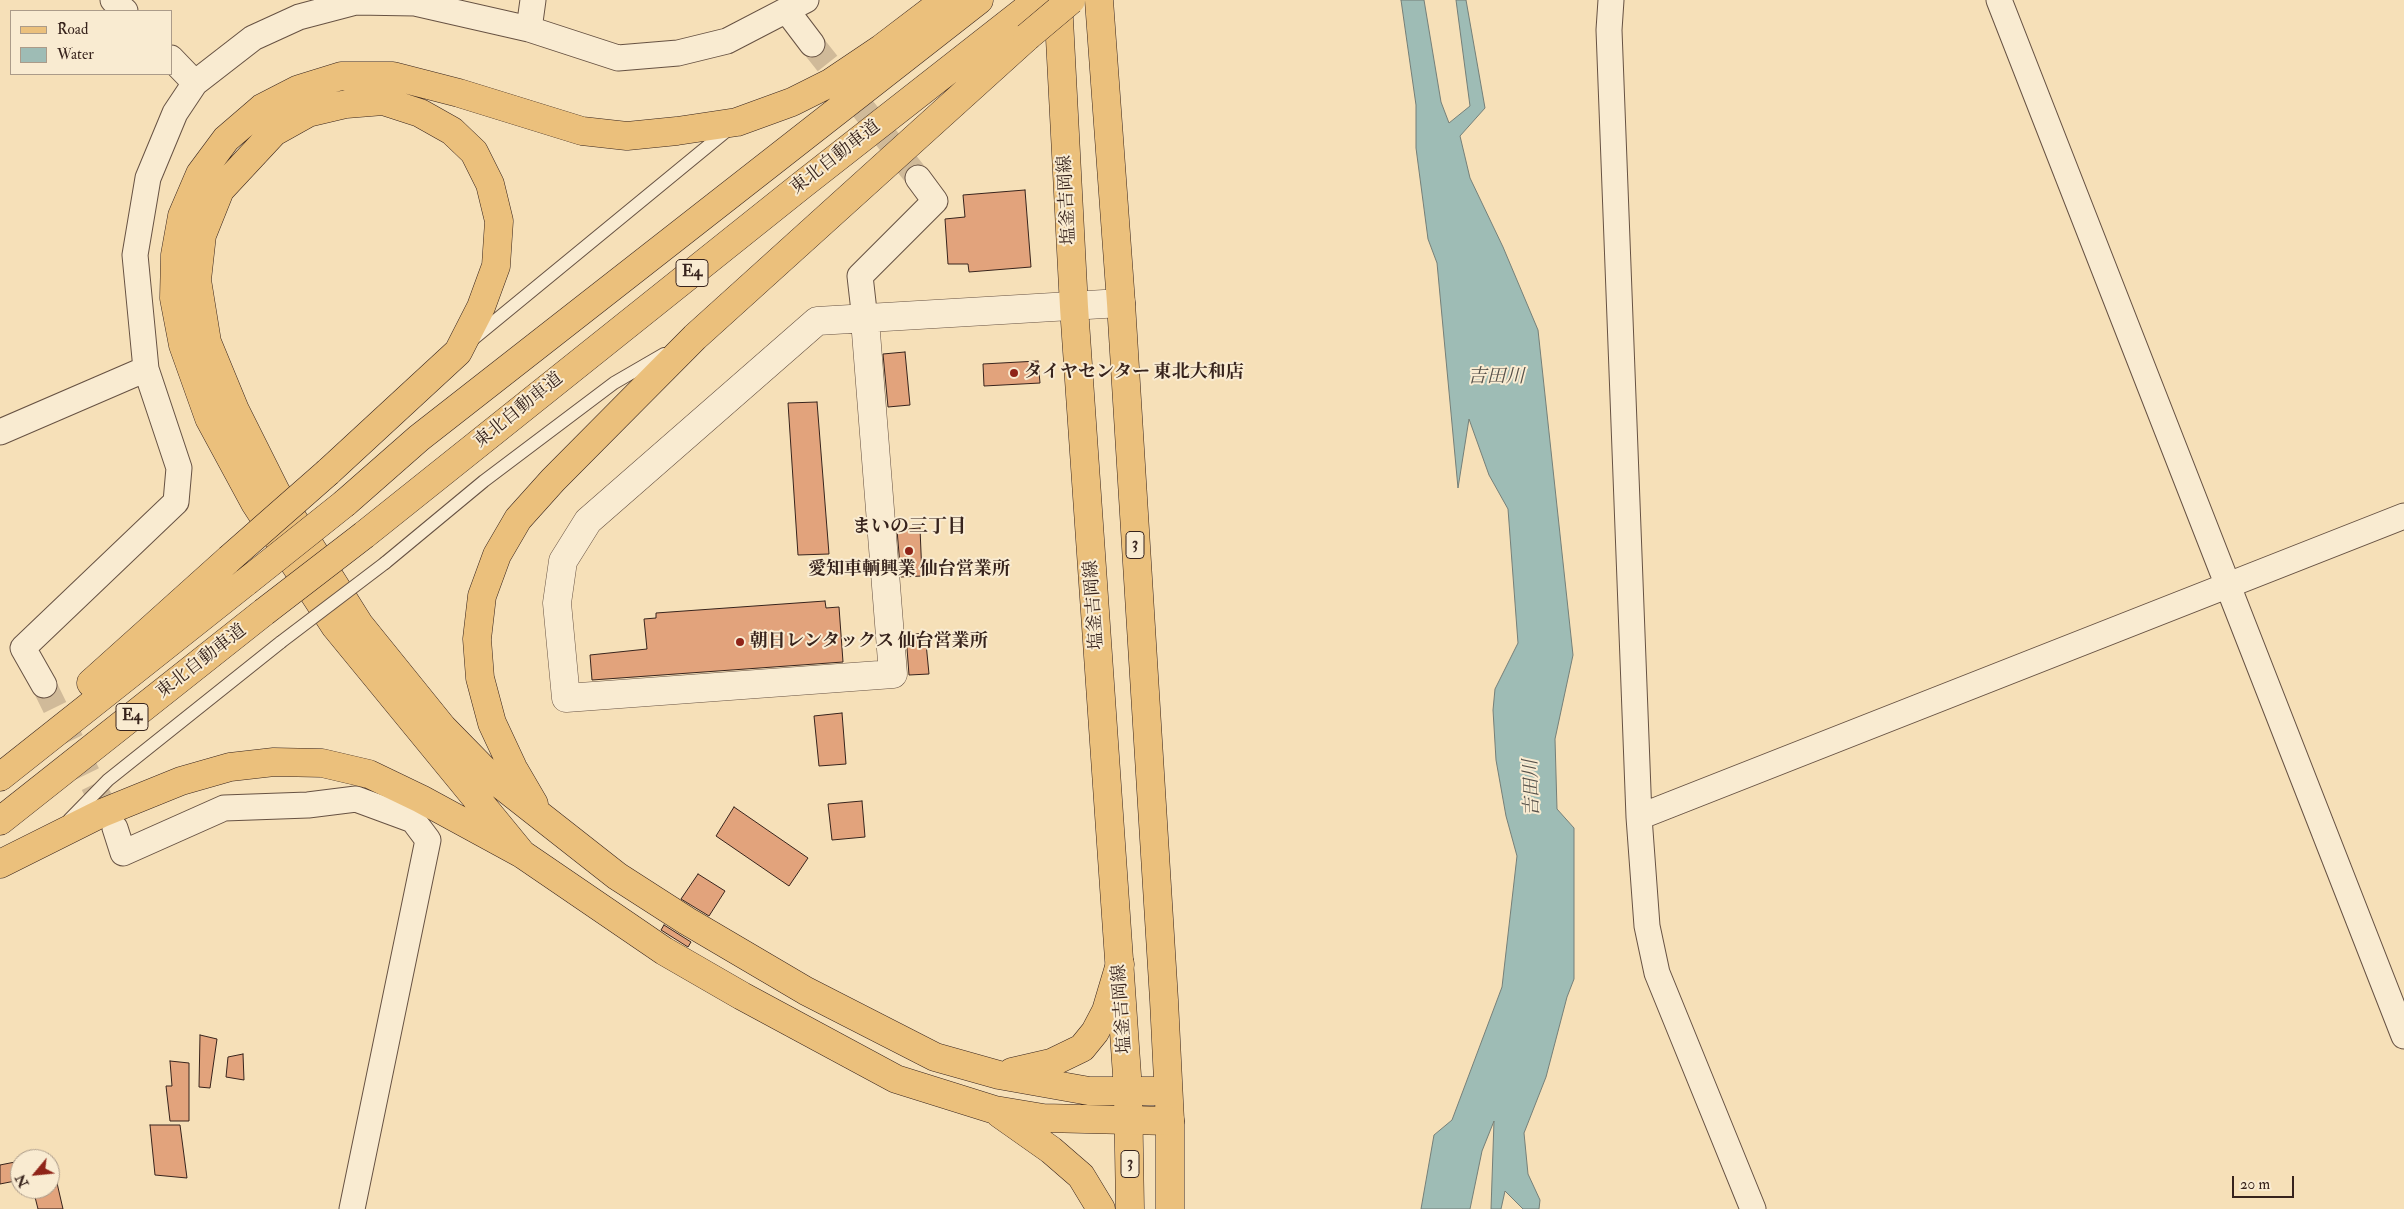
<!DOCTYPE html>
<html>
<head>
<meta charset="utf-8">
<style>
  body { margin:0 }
  #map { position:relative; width:2404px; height:1209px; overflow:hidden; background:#f6e0b8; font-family:"IM FELL Double Pica",serif }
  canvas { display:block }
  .legend { position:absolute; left:10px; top:10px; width:162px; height:65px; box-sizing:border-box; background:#f9ebd1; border:1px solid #ab9b89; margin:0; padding:6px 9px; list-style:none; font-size:15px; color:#37231c }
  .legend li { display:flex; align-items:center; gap:10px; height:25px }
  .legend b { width:25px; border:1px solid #ab9b89 }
  .north { position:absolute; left:10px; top:1149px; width:50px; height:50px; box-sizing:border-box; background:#f9ebd1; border:1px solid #ab9b89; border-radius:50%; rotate:242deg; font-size:14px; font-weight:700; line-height:20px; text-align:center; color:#37231c }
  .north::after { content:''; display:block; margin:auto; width:18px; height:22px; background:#8f2418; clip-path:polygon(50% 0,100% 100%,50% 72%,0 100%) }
  .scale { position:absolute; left:2232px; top:1176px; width:62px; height:22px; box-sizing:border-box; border:2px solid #37231c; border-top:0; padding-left:6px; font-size:15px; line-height:18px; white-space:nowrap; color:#37231c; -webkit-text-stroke:4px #f9ebd1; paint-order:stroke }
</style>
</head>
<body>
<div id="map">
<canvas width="2404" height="1209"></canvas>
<ul class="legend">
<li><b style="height:6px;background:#ebc07c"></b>Road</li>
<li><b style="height:14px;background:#9ebcb5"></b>Water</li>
</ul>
<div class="north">N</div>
<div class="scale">20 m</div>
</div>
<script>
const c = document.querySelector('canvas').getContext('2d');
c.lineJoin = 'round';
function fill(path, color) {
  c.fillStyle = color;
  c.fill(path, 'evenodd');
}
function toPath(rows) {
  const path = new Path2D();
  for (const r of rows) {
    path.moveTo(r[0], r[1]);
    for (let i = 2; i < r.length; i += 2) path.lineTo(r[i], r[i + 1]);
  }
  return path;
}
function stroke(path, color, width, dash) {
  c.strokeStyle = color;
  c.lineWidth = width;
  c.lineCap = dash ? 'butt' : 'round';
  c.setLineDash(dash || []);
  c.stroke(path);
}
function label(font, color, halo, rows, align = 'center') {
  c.font = font + ' "IM FELL Double Pica","Noto Serif JP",serif';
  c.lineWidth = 4;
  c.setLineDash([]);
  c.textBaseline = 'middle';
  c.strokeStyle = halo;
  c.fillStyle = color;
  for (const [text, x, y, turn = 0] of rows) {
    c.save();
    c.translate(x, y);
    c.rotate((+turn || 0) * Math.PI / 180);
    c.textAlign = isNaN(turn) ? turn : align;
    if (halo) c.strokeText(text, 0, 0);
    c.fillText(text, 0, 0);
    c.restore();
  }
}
const water = toPath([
  [1401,0,1424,0,1441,102,1449,123,1470,106,1456,0,1466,0,1485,108,1460,136,1470,178,1503,247,1538,330,1573,655,1555,739,1557,809,1574,828,1574,979,1567,997,1546,1077,1524,1133,1528,1174,1540,1200,1539,1209,1523,1209,1505,1191,1501,1209,1491,1209,1494,1121,1482,1151,1470,1209,1421,1209,1434,1135,1452,1120,1502,987,1517,856,1506,816,1496,760,1493,710,1495,689,1518,643,1508,509,1489,475,1469,419,1458,488,1437,263,1428,239,1416,148,1416,105,1401,0]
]);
const building = toPath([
  [1025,190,1031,267,969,272,968,264,948,264,945,219,965,217,963,195,1025,190],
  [905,352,910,405,888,407,883,354,905,352],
  [1038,361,1040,383,984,386,983,364,1038,361],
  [817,402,829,554,798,555,788,403,817,402],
  [920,528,922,576,901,577,897,530,920,528],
  [825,601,826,608,839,607,843,662,592,680,590,655,647,649,644,619,656,618,656,613,825,601],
  [925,633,929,674,909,675,906,635,925,633],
  [842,713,846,764,819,766,814,716,842,713],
  [862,801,865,837,832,840,828,804,862,801],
  [734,807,808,858,789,886,716,836,734,807],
  [698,874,725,891,709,916,681,899,698,874],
  [664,925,691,942,688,947,661,930,664,925],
  [200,1035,217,1039,210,1088,199,1087,200,1035],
  [243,1054,244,1080,226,1077,228,1057,243,1054],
  [170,1061,189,1063,189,1121,170,1121,166,1086,172,1086,170,1061],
  [150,1125,180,1125,187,1178,155,1175,150,1125],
  [20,1161,20,1180,0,1184,0,1165,20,1161],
  [54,1170,63,1209,38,1209,33,1189,50,1189,50,1171,54,1170]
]);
const minorTunnel = toPath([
  [812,44,918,178],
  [44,685,108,815]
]);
const service = toPath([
  [473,339,730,128],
  [385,563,484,481,614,383,664,354],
  [69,820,108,780,281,642]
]);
const minor = toPath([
  [113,0,125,11],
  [1611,0,1609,30,1639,817,1647,926,1657,973,1753,1209],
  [1999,0,2404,1036],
  [787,11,812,44],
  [529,29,533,0],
  [171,58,195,83],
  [865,320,860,276,935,201,918,178],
  [0,432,146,369],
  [44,685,23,648,176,502,179,468,146,369,135,255,148,178,175,113,195,83,253,38,299,17,356,2,415,3,529,29,618,58,678,53,727,41,806,0],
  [1639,817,2404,516],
  [115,828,123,853,224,808,308,805,356,799,413,820,428,840,352,1209]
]);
const tertiary = toPath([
  [865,320,893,674,566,698,557,603,563,561,588,521,817,321,1121,303]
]);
const primary = toPath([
  [1058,0,1074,307,1128,1090,1130,1209],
  [1099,0,1121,303,1164,1000,1170,1121,1170,1209]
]);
const motorway = toPath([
  [328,472,458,352,481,307,496,266,499,221,490,184,474,152,452,131,420,113,383,101,346,104,308,113,274,132,220,190,202,235,197,280,207,342,235,410,276,492,359,624,443,728,491,777,617,876,687,921,806,991,935,1057,999,1075,1089,1091,1168,1091],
  [345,503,419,438,979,0],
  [364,535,802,185,1038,0],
  [91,683,229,559],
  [0,777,246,582],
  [534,804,513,768,492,723,480,678,477,639,482,596,497,555,518,519,553,480,695,337,1027,37],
  [0,821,264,612],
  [522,854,335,626,255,503,209,418,183,345,174,298,175,255,182,216,200,174,226,139,262,108,299,89,341,76,393,76,459,93,582,131,627,136,677,131,737,122,792,102,830,83,882,48,945,0],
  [0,864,102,813,181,781,230,767,274,762,322,763,369,774,421,799,522,854,664,951,742,996,896,1079,995,1110,1043,1118,1170,1121],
  [1012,1072,1051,1063,1082,1048,1095,1032,1106,1011,1120,964],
  [1000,1114,1051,1150,1081,1176,1101,1209]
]);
const serviceBridge = toPath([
  [281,642,385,563]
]);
const motorwayBridge = toPath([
  [1027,37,1071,0],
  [229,559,328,472],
  [246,582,345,503],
  [264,612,364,535]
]);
const markers = [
  [1014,373,5,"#8f2418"],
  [909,551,5,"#8f2418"],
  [740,642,5,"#8f2418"]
];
const shields = [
  [692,273,32],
  [1135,545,18],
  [132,717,32],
  [1130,1164,18]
];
const shieldNames = [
  ["E4",692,273],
  ["3",1135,545],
  ["E4",132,717],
  ["3",1130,1164]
];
const streetNames = [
  ["東北自動車道",836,158,-38],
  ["塩釜吉岡線",1068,200,-93],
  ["東北自動車道",519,411,-39],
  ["塩釜吉岡線",1095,605,-94],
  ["東北自動車道",202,662,-38],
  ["塩釜吉岡線",1123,1009,-94]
];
const poiNames = [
  ["タイヤセンター 東北大和店",1024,373],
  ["愛知車輌興業 仙台営業所",909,570,"center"],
  ["朝日レンタックス 仙台営業所",750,642]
];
const waterNames = [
  ["吉田川",1496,378],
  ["吉田川",1533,788,-92]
];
const neighbourhoodNames = [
  ["まいの三丁目",909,528]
];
fill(water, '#9ebcb5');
stroke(water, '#757f78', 1);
fill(building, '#e2a37c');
stroke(building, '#37231c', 1);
stroke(minorTunnel, '#d0ba99', 25, [25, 12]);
stroke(service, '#675243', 14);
stroke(minor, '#675243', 27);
stroke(tertiary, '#675243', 29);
stroke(primary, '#37231c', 29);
stroke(motorway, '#37231c', 29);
stroke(service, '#f9ebd1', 12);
stroke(minor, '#f9ebd1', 25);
stroke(tertiary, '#f9ebd1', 28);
stroke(primary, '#ebc07c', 28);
stroke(motorway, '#ebc07c', 28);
stroke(serviceBridge, '#675243', 14, []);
stroke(motorwayBridge, '#37231c', 29, []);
stroke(serviceBridge, '#f9ebd1', 12);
stroke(motorwayBridge, '#ebc07c', 28);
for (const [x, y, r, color] of markers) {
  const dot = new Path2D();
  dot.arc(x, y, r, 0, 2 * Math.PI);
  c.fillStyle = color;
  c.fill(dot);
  stroke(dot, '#f9ebd1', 2);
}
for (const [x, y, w] of shields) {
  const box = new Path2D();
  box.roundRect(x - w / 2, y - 13.5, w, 27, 4);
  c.fillStyle = '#f9ebd1';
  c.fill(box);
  stroke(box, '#37231c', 1);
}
label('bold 16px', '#37231c', null, shieldNames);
label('18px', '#37231c', '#f9ebd1', streetNames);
label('bold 18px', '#37231c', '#f9ebd1', poiNames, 'left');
label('italic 19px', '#56514a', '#f9ebd1', waterNames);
label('bold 19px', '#37231c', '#f9ebd1', neighbourhoodNames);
</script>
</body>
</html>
